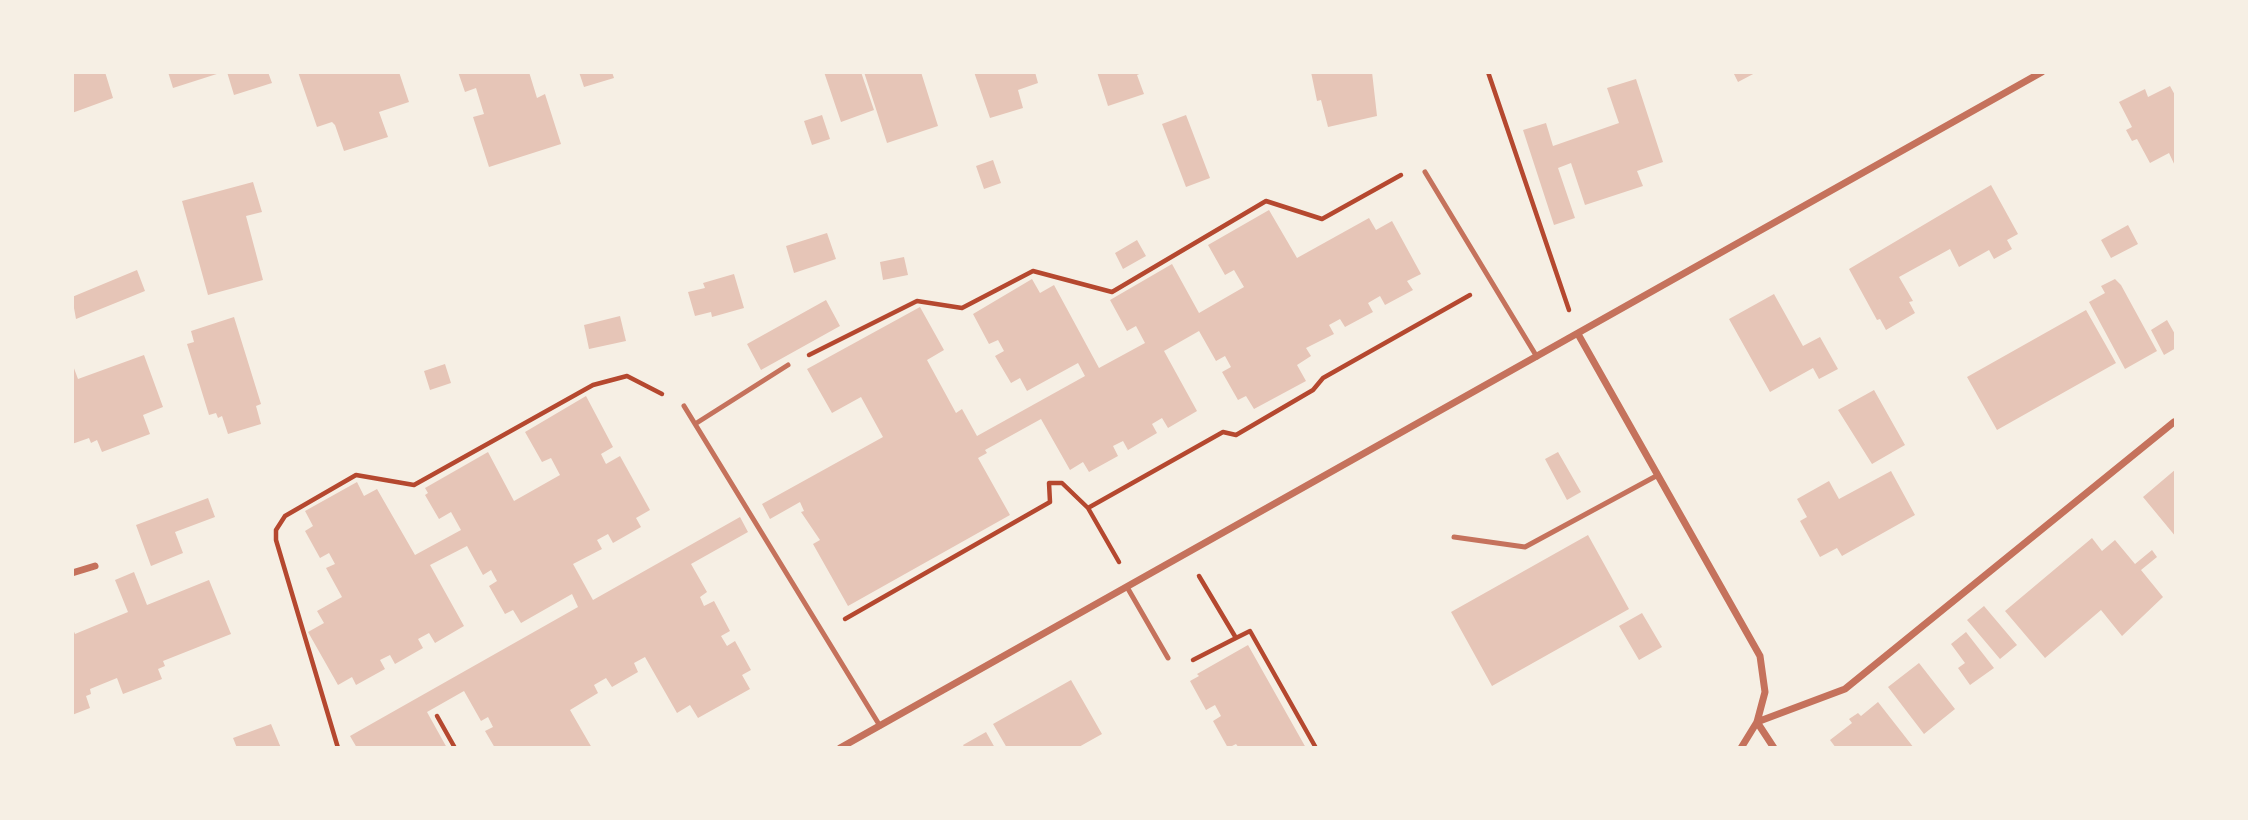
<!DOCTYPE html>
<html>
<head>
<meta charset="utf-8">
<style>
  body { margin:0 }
  #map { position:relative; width:2248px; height:820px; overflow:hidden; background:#f6efe4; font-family:Quicksand,sans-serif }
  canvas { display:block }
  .frame { position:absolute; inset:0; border:74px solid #f6efe4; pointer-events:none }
</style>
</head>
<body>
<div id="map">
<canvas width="2248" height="820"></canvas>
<div class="frame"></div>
</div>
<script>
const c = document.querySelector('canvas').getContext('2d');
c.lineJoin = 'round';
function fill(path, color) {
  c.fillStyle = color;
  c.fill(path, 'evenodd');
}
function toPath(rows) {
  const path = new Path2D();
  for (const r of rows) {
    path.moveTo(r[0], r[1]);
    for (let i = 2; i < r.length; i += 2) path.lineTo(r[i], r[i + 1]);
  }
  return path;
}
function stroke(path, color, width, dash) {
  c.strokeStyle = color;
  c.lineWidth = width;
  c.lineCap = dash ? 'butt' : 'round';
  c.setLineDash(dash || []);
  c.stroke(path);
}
const building = toPath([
  [72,72,105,72,113,98,72,113],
  [168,72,223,72,173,88],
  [227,72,268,72,272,83,234,95],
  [298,72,399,72,409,102,379,112,388,137,344,151,335,125,332,122,317,127],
  [458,72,529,72,537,98,545,94,561,144,489,167,473,117,484,114,476,88,465,92],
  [579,72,612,72,614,78,584,87],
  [824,72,861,72,874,110,841,122],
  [864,72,921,72,938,126,887,143],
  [974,72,1035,72,1038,83,1018,90,1023,108,990,118],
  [1097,72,1144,72,1137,75,1144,94,1108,106],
  [1311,72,1372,72,1377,116,1328,127,1321,100,1317,101],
  [1733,72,1757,72,1738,82],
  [1636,79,1663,162,1637,171,1643,186,1585,205,1571,163,1558,168,1575,218,1554,225,1523,130,1546,123,1553,146,1619,123,1607,88],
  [2170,86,2176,97,2176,168,2169,153,2150,163,2137,139,2132,141,2126,130,2132,127,2119,102,2145,89,2148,97],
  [822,115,830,139,812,145,804,121],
  [1186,115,1210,178,1186,187,1162,124],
  [993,160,1001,183,984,189,976,166],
  [253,182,262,212,246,216,263,280,208,295,182,201],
  [1991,185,2018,234,2007,240,2012,249,1994,259,1989,250,1959,267,1950,249,1899,277,1913,301,1909,302,1915,313,1886,330,1880,319,1877,320,1849,269],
  [1269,210,1297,258,1369,218,1376,230,1392,221,1421,274,1407,281,1413,290,1385,305,1380,296,1368,303,1373,312,1345,327,1340,319,1329,325,1334,334,1306,348,1311,356,1297,365,1306,381,1254,409,1246,396,1238,400,1222,372,1231,367,1225,356,1216,361,1199,331,1164,351,1197,411,1168,428,1162,418,1152,424,1157,433,1128,450,1123,441,1113,446,1118,456,1089,472,1083,462,1070,470,1041,419,985,450,987,453,978,458,1010,515,848,606,813,544,820,540,801,512,804,511,800,502,770,519,762,504,883,437,861,397,832,413,807,369,920,307,944,350,927,360,956,413,962,409,977,436,1085,376,1078,363,1027,391,1020,378,1011,383,995,356,1004,351,998,340,989,344,973,314,1032,279,1040,293,1054,285,1099,368,1145,343,1136,326,1127,331,1110,300,1172,264,1199,313,1244,287,1234,270,1225,275,1208,245],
  [2128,225,2138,244,2111,258,2101,240],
  [827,233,836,259,794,273,786,246],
  [1137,240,1146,256,1123,269,1115,253],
  [904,257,908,275,883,280,880,262],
  [137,270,145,291,76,319,72,297],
  [734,274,744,308,712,317,711,312,695,316,688,292,705,288,703,283],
  [2115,279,2121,285,2157,351,2125,369,2089,302,2105,293,2101,286],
  [1774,294,1803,346,1820,337,1838,369,1819,379,1813,368,1770,392,1729,319],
  [826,300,840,326,761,370,747,344],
  [2086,310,2116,363,1997,430,1967,377],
  [620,316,626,341,589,349,584,325],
  [234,317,261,404,256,406,261,424,228,434,222,416,218,418,216,413,209,415,187,344,194,342,191,331],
  [2167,320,2176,336,2176,348,2164,355,2151,330],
  [144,355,163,407,143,415,150,434,102,452,97,440,91,443,89,438,72,444,72,363,78,379],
  [445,364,451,383,430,390,424,371],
  [1874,390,1905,445,1872,464,1838,410],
  [586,396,613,447,601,454,606,464,620,456,650,510,636,518,641,527,613,543,608,534,597,540,602,549,573,564,593,600,740,517,748,532,691,564,707,592,700,597,704,606,714,601,730,631,721,636,727,646,735,641,751,670,742,675,750,689,698,718,690,705,677,713,645,657,634,663,638,672,612,687,606,678,594,685,598,693,570,710,592,748,495,748,485,731,493,727,488,717,481,721,464,691,427,712,447,748,357,748,350,736,578,607,572,594,521,623,513,610,505,614,489,586,497,581,491,570,483,575,467,546,430,565,464,626,435,643,429,633,418,639,423,648,395,664,390,655,380,660,385,669,356,685,352,677,338,685,308,632,324,623,317,611,342,597,326,568,335,564,329,553,320,558,305,531,313,526,305,511,357,482,364,496,377,489,415,555,461,530,451,512,439,519,425,495,428,493,425,488,488,452,514,501,560,475,551,458,542,462,525,432],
  [1558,452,1581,492,1567,500,1545,459],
  [2176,469,2176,537,2143,497],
  [1891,471,1915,515,1842,556,1837,548,1820,557,1800,521,1807,517,1797,499,1829,481,1839,499],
  [208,498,215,517,175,532,183,553,151,566,136,525],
  [1588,535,1629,609,1492,686,1451,612],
  [2092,538,2102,551,2115,540,2135,564,2152,550,2157,557,2141,570,2163,597,2122,636,2101,610,2045,658,2005,611],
  [134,572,147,605,209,580,231,634,163,661,165,666,158,669,162,679,123,694,117,678,90,689,91,694,86,696,90,708,72,715,72,627,75,634,128,612,115,580],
  [1984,606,2017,645,2000,659,1967,620],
  [1642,613,1662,647,1639,660,1619,626],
  [1966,632,1994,668,1970,685,1958,668,1965,663,1951,644],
  [1248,645,1306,748,1239,748,1236,744,1228,748,1213,721,1221,716,1215,705,1206,710,1190,681,1199,676,1197,674],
  [1919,663,1955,709,1924,734,1888,687],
  [1071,680,1102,734,1077,748,1007,748,993,724],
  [1878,702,1914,748,1836,748,1830,740,1852,723,1849,719,1858,713,1861,716],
  [271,724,281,748,237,748,233,738],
  [986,732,995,748,965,748,963,745]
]);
const path = toPath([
  [1488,72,1569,310],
  [809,355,917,301,962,308,1033,271,1112,292,1266,201,1322,219,1401,175],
  [1088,508,1119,562],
  [1199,576,1236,638,1250,631,1316,748],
  [845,619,1050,502,1049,483,1062,483,1088,508,1223,432,1236,435,1313,390,1323,378,1470,295],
  [1193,660,1236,638],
  [437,716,455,748],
  [338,748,276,540,276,530,285,516,356,475,414,485,593,385,627,376,662,394]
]);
const service = toPath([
  [1425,172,1537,357],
  [684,406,880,726],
  [695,424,788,365],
  [1454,537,1525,547,1658,475],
  [1127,587,1168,658]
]);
const minor = toPath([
  [1578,334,1760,656,1765,692,1757,722,1741,748],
  [72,573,95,566],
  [840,748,2042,72],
  [1774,748,1757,722,1845,689,2174,422]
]);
fill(building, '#e6c5b7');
stroke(path, '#b5482f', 4.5);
stroke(service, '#c5725c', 5);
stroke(minor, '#c5725c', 7);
</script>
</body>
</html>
